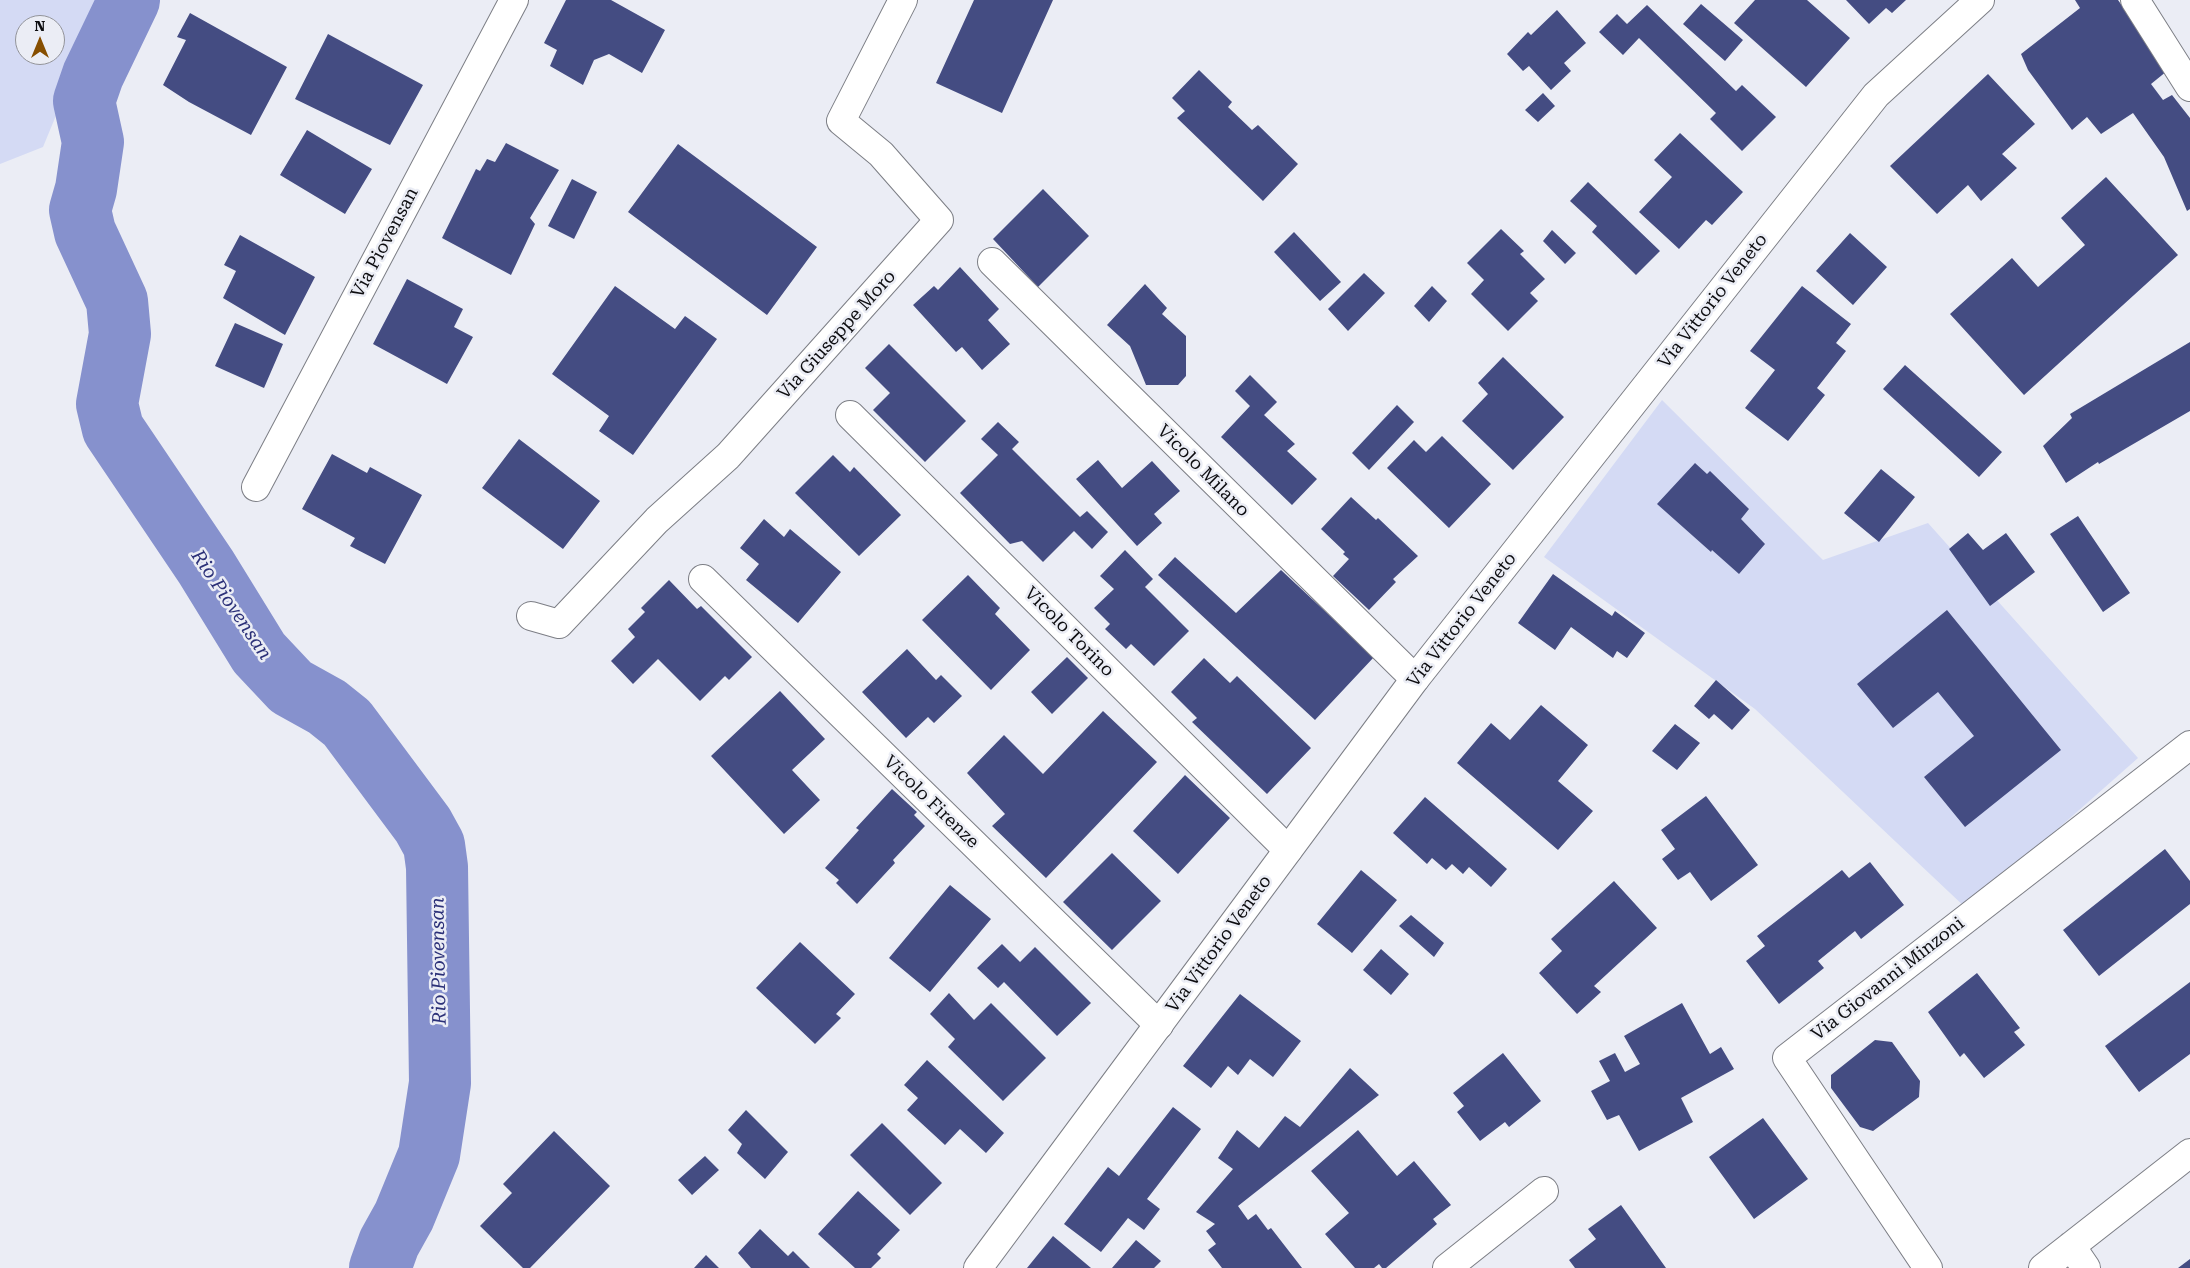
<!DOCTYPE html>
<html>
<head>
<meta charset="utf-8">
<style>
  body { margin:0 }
  #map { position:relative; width:2190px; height:1268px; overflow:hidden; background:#ebedf5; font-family:"Roboto Serif",serif }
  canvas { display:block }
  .north { position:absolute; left:15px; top:15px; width:50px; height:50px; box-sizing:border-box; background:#ebedf5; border:1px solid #929399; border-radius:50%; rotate:0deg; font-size:14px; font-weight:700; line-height:20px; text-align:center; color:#0d0d10 }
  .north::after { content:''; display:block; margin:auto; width:18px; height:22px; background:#864e00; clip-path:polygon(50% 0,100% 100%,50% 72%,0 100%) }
</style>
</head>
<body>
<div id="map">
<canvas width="2190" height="1268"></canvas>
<div class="north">N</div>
</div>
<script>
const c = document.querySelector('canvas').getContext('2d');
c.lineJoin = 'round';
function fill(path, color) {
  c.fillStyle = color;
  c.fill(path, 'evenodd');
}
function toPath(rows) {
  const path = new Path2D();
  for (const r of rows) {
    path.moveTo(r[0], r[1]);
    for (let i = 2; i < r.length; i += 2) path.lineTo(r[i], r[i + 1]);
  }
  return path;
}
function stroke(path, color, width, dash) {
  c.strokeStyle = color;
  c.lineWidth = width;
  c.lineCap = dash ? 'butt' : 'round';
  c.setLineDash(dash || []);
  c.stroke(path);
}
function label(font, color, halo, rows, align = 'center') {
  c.font = font + ' "Roboto Serif",serif';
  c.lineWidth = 5;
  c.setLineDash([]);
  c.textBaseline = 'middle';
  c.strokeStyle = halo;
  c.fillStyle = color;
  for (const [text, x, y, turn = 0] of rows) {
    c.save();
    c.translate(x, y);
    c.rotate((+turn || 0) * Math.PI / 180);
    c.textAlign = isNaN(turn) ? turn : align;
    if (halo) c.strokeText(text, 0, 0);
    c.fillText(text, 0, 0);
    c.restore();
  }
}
const green = toPath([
  [0,0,100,0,105,19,69,84,43,147,0,164],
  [25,25,55,25,55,55,25,55],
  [1662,400,1823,560,1928,523,2138,758,1967,909,1755,709,1544,557]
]);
const river = toPath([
  [129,0,93,75,84,101,93,142,86,189,80,210,85,232,117,301,120,334,107,404,113,429,206,567,259,653,291,687,327,707,347,723,423,825,434,845,437,867,440,1083,429,1155,404,1216,389,1243,380,1268]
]);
const building = toPath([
  [566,0,611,0,665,30,642,73,609,54,594,60,583,85,550,66,557,50,544,43],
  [974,0,1053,0,1002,113,936,83],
  [1755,0,1807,0,1850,38,1806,87,1734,23],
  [1846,0,1906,0,1892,13,1886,8,1869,24],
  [2075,0,2118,0,2167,71,2151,84,2163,100,2172,95,2190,118,2190,209,2187,211,2164,157,2133,113,2101,134,2087,117,2072,130,2028,70,2021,54,2080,8],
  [1701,4,1743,40,1725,61,1683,24],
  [1647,5,1736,91,1742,85,1776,117,1742,151,1710,119,1716,113,1639,38,1623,55,1599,32,1617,14,1627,24],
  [1557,10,1586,43,1564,63,1571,71,1551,90,1529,66,1523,71,1507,54,1528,32,1531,35],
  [190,13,287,67,251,135,189,102,163,85,186,40,177,37],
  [328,34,423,85,390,145,295,99],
  [1199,70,1232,102,1228,107,1252,130,1258,125,1298,164,1263,201,1177,118,1185,111,1172,98],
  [1988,74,2035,124,2002,154,2017,168,1981,201,1968,185,1937,214,1890,166],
  [1543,93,1555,106,1538,122,1525,110],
  [307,130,372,169,345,214,280,175],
  [1680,133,1743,192,1712,225,1706,220,1679,249,1639,212,1672,177,1654,160],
  [506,143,559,170,530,218,535,224,511,275,442,238,476,169,480,171,487,159,495,162],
  [678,144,817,247,767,315,628,212],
  [2106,177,2178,255,2024,395,1950,314,2012,258,2038,287,2085,245,2061,218],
  [572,179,597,192,574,239,548,226],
  [1588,182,1660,251,1636,275,1592,232,1597,226,1570,201],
  [1043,189,1089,236,1038,287,993,239],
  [1501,229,1524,251,1520,254,1545,279,1530,293,1538,301,1508,331,1471,294,1484,280,1467,263],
  [1552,230,1576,253,1565,264,1543,241],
  [1294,232,1341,282,1320,301,1274,252],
  [1850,233,1887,267,1853,305,1816,271],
  [240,235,315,277,285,335,223,298,236,271,224,265],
  [960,267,999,309,988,320,1010,344,982,370,962,347,956,352,913,305,934,286,938,290],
  [1364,273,1385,293,1348,331,1328,309],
  [407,279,463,309,454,327,473,337,447,384,373,344],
  [1145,284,1167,308,1162,314,1186,336,1186,376,1178,385,1146,385,1130,346,1107,325],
  [615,286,675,329,685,316,717,339,633,455,599,431,609,416,552,374],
  [1432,286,1447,301,1429,322,1414,306],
  [1802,286,1851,324,1836,343,1846,351,1817,388,1825,395,1788,441,1745,408,1775,370,1750,351],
  [235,323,283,344,264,388,215,366],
  [2190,342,2190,411,2099,464,2098,462,2066,483,2043,446,2072,418,2070,414],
  [889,344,966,421,925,462,873,410,890,393,865,368],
  [1503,357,1564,417,1513,470,1462,421,1488,394,1478,383],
  [1905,365,2002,452,1979,477,1883,389],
  [1250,375,1277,402,1264,415,1295,444,1287,451,1317,479,1292,505,1221,437,1250,406,1235,391],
  [1397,405,1414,422,1369,470,1352,453],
  [998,422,1019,442,1012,449,1080,517,1087,511,1108,532,1092,549,1074,531,1043,562,1022,541,1010,544,960,493,998,455,981,439],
  [1442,436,1491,484,1449,528,1387,468,1414,440,1426,452],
  [519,439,600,501,563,549,482,488],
  [332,454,367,473,370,467,422,495,385,564,350,546,355,538,302,509],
  [833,455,850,472,854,467,901,515,859,556,795,493],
  [1098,460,1122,488,1152,461,1180,491,1154,514,1162,523,1137,546,1076,479],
  [1695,463,1707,474,1710,471,1749,509,1741,519,1765,544,1739,574,1712,550,1711,552,1657,504],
  [1881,469,1915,497,1879,542,1844,513],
  [1351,497,1376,520,1378,518,1418,556,1393,579,1396,582,1369,610,1333,576,1349,559,1343,554,1345,552,1321,529],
  [2078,516,2130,593,2103,612,2050,534],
  [764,519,784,537,790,529,841,572,798,623,746,580,759,564,740,548],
  [1968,533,1983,550,2006,533,2035,572,1990,606,1949,549],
  [1125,550,1153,579,1145,587,1189,631,1154,666,1131,644,1126,649,1105,629,1110,624,1094,608,1114,589,1100,576],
  [1175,557,1236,613,1281,570,1374,657,1315,720,1158,575],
  [1553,574,1612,616,1615,611,1645,633,1627,658,1617,651,1613,658,1571,627,1555,650,1518,623],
  [968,575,1000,608,995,614,1030,650,991,690,922,620],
  [669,580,697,609,701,606,752,657,729,680,725,676,700,701,658,659,633,684,611,661,635,637,628,629,645,612,641,608],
  [1947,610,2061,750,1965,827,1924,777,1974,736,1938,692,1893,728,1857,684],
  [907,649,936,680,941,675,962,696,934,723,928,717,906,738,862,692],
  [1067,657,1088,678,1052,714,1031,692],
  [1204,658,1230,683,1237,676,1311,748,1267,794,1192,722,1197,718,1171,692],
  [1716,680,1750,710,1732,730,1714,714,1709,719,1694,706],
  [780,691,825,739,792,770,820,800,784,834,711,756],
  [1541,705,1588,745,1558,781,1593,811,1558,850,1457,763,1491,723,1510,740],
  [1103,711,1157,762,1046,878,992,826,1005,814,967,773,1004,735,1043,774],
  [1675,724,1700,743,1677,770,1652,751],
  [1185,775,1230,818,1178,874,1133,831],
  [892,789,917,812,914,815,925,826,893,860,895,863,857,904,836,883,839,880,825,868,859,830,856,828],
  [1706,796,1758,865,1711,901,1690,872,1678,880,1662,859,1675,849,1661,830],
  [1425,797,1507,869,1491,887,1469,867,1463,874,1452,864,1446,870,1432,858,1427,864,1393,833],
  [2165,849,2190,881,2190,904,2099,976,2063,930],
  [1112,853,1161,901,1112,950,1063,902],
  [1870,862,1904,905,1861,939,1855,931,1818,961,1824,968,1779,1004,1746,961,1765,946,1757,936,1842,870,1849,878],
  [1361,870,1397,900,1352,953,1317,924],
  [1614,881,1657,928,1594,986,1601,992,1577,1014,1539,973,1562,951,1551,939],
  [950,885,991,919,930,992,889,958],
  [1411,915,1444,943,1434,957,1399,926],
  [800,942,855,994,836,1014,841,1018,815,1044,756,988],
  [1002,944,1020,962,1035,947,1091,1003,1057,1036,1004,982,998,988,977,968],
  [1381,949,1409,974,1391,995,1363,970],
  [1977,973,2020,1028,2014,1032,2025,1045,1984,1078,1964,1053,1960,1057,1928,1012],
  [2190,982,2190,1054,2139,1092,2105,1046],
  [949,993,974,1020,991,1003,1046,1058,1003,1101,948,1047,955,1039,930,1014],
  [1240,994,1301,1041,1273,1077,1250,1059,1238,1075,1228,1066,1211,1088,1183,1066],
  [1682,1003,1710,1054,1721,1047,1734,1069,1681,1098,1693,1122,1639,1151,1619,1115,1607,1120,1591,1091,1610,1081,1599,1061,1615,1053,1625,1072,1640,1064,1624,1036],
  [1875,1040,1892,1042,1920,1081,1919,1097,1873,1131,1860,1127,1831,1088,1831,1075],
  [1503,1053,1541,1101,1509,1127,1505,1122,1480,1141,1457,1112,1464,1106,1453,1093],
  [927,1060,1004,1133,986,1153,960,1129,945,1145,907,1110,918,1098,904,1085],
  [1350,1068,1379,1095,1238,1206,1248,1220,1256,1214,1268,1230,1271,1228,1302,1268,1222,1268,1208,1250,1216,1244,1206,1231,1215,1224,1196,1212,1233,1169,1218,1158,1237,1130,1259,1148,1285,1116,1300,1127],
  [1173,1107,1201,1129,1147,1199,1160,1209,1144,1230,1128,1218,1101,1252,1064,1224,1108,1167,1119,1176],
  [746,1110,788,1152,765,1179,737,1153,742,1144,728,1130],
  [1763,1118,1808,1179,1754,1219,1709,1157],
  [882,1123,942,1183,910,1215,850,1155],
  [1358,1130,1397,1176,1414,1161,1451,1205,1433,1219,1437,1224,1386,1268,1382,1268,1379,1264,1374,1268,1355,1268,1325,1234,1349,1213,1311,1171],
  [554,1131,610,1186,530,1268,523,1268,480,1226,512,1193,503,1184],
  [705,1156,719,1170,692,1195,678,1180],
  [858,1191,900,1230,877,1254,881,1258,871,1268,855,1268,818,1234],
  [1621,1205,1666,1268,1575,1268,1569,1260,1596,1239,1588,1229],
  [760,1229,788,1256,793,1251,810,1268,751,1268,738,1253],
  [1053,1236,1091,1268,1027,1268],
  [1136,1240,1161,1261,1154,1268,1112,1268],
  [706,1255,719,1268,694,1268],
  [2190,1259,2190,1268,2178,1268]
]);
const street = toPath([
  [2135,0,2190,87],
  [992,262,1415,679],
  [850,415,1288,850],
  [256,487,514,0],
  [703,579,1159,1025],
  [531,616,559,624,657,520,728,456,939,220,881,154,841,121,903,0],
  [2071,1246,2086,1268],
  [1447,1268,1544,1191],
  [1928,1268,1787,1058,2190,745],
  [2043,1268,2190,1153]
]);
const secondary = toPath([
  [978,1268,1415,679,1876,95,1980,0]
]);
const streetNames = [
  ["Via Piovensan",385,243,-62],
  ["Via Vittorio Veneto",1713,301,-52],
  ["Via Giuseppe Moro",837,335,-48],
  ["Vicolo Milano",1203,471,45],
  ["Via Vittorio Veneto",1462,620,-52],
  ["Vicolo Torino",1069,632,45],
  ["Vicolo Firenze",931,802,44],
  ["Via Vittorio Veneto",1219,944,-54],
  ["Via Giovanni Minzoni",1888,979,-38]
];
const waterNames = [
  ["Rio Piovensan",231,605,56],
  ["Rio Piovensan",439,961,-91]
];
fill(green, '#d4daf4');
stroke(river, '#8691cd', 62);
fill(building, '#444c82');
stroke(street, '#7c7e85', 30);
stroke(secondary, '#7c7e85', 30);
stroke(street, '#fff', 28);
stroke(secondary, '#fff', 28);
label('18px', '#0d0d10', '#ebedf5', streetNames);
label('italic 19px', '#2c3178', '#ebedf5', waterNames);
</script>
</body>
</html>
